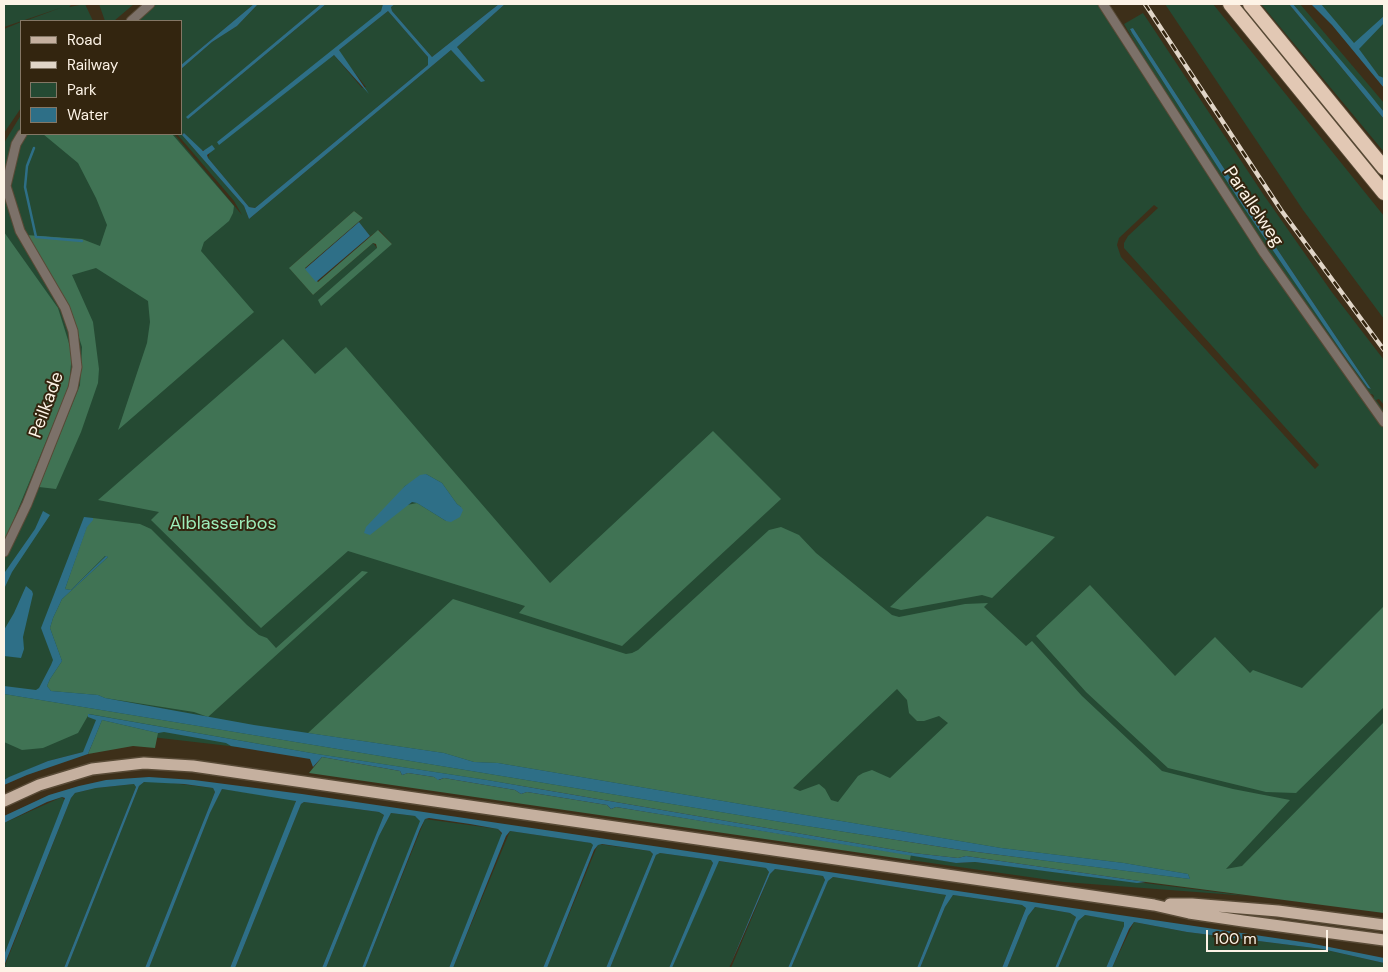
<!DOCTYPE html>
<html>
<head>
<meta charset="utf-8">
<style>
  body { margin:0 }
  #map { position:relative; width:1388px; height:972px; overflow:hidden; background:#3d2f19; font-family:"DM Sans",sans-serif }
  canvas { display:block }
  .frame { position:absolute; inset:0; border:5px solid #fdf3e6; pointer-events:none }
  .legend { position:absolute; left:20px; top:20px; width:162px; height:115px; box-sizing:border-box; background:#33250f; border:1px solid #847765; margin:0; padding:6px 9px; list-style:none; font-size:15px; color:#fdf3e6 }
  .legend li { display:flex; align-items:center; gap:10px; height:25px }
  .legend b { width:25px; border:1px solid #847765 }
  .scale { position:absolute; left:1206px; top:930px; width:122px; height:22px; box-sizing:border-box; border:2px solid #fdf3e6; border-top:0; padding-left:6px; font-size:15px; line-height:18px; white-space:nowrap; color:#fdf3e6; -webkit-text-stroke:4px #33250f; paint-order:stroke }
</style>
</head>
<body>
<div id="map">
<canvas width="1388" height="972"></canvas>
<div class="frame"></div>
<ul class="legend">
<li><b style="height:6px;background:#c5b09f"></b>Road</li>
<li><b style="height:6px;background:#e0d5c7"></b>Railway</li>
<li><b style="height:14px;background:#254a33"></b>Park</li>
<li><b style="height:14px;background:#2e6f87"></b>Water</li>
</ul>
<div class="scale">100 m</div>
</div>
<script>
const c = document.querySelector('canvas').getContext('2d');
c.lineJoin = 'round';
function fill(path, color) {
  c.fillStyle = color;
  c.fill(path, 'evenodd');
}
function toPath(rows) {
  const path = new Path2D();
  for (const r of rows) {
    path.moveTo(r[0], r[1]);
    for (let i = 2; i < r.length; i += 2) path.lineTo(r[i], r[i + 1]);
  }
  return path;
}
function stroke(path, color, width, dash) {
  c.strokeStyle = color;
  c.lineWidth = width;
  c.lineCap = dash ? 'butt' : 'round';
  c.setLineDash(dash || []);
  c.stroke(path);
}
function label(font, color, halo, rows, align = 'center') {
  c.font = font + ' "DM Sans",sans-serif';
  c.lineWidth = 4;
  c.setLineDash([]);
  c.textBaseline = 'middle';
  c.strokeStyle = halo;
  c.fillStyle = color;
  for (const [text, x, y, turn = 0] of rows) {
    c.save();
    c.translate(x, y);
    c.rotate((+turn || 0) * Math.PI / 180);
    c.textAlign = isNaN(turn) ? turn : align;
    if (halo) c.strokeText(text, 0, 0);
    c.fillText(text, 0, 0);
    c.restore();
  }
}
const green = toPath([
  [4,4,72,4,69,7,85,4,93,21,25,21,63,7,4,27],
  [99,4,134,4,114,21,105,21],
  [155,4,254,4,181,65,181,21,136,21],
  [258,4,321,4,187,117,188,119,326,4,383,4,381,11,330,57,334,55,362,88,366,87,343,58,339,50,388,11,428,57,429,62,428,65,255,208,249,207,208,158,212,146,207,150,200,150,184,133,182,135,244,206,249,219,451,50,484,81,457,47,505,4,1099,4,1178,128,1296,307,1384,428,1384,910,316,756,108,732,83,752,48,761,4,780,4,187,11,186,16,160,25,134,174,134,242,215,234,201,177,134,181,134,181,69,212,42,237,26],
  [1154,205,1158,208,1128,236,1124,243,1124,248,1319,465,1315,469,1121,257,1117,245,1119,238],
  [354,211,363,218,359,222,370,236,379,230,392,244,377,248,373,243,313,295,290,269,290,267],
  [395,4,499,4,432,57,392,11,391,7],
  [1165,4,1213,4,1384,216,1384,319,1303,210],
  [1261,4,1289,4,1384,119,1384,152],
  [1293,4,1300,4,1384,103,1384,112],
  [1319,4,1384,4,1383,80,1354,47],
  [1143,13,1263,194,1331,291,1384,360,1384,405,1379,399,1376,400,1384,411,1384,417,1373,399,1374,396,1372,394,1369,395,1266,249,1150,69,1124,24],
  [1133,28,1249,207,1371,389,1368,388,1344,355,1244,208,1132,33,1130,30],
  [21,22,21,108,4,133,4,29],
  [21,115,21,127,4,177,4,143],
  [163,782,213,788,215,792,145,968,67,968,139,786,144,782],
  [134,784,136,787,64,968,4,968,71,798,75,793,96,788],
  [222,789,295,799,296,804,230,968,149,968,210,813],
  [62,797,65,801,4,955,4,823],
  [304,802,379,812,384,815,322,968,235,968,301,804],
  [391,813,415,816,421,821,362,968,326,968,379,836],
  [425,819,498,829,502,835,449,968,365,968],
  [510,831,592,843,593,845,543,968,453,968],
  [598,844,650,851,653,854,606,968,547,968],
  [660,853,712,860,713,863,669,968,610,968,656,855],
  [911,855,956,863,975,862,1249,896,1064,882,910,860],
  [718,861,766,868,769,872,729,968,672,968],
  [775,869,823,876,825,881,788,968,731,968,770,874],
  [833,877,946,895,917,968,791,968,828,881],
  [953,895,1022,905,1026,908,1002,968,920,968,945,907],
  [1035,907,1070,913,1076,917,1055,968,1007,968,1028,916],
  [1085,915,1124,921,1124,926,1106,968,1058,968,1078,921],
  [1134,922,1187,932,1322,949,1384,963,1384,968,1112,968]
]);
const forest = toPath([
  [43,134,172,134,234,206,233,213,229,221,204,242,201,251,254,312,118,430,147,343,150,322,148,301,96,268,72,275,93,322,99,369,98,383,81,432,56,489,39,487,80,385,82,347,70,309,26,235,82,239,100,246,107,225,96,198,78,163],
  [354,211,363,218,305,268,318,282,378,230,392,244,321,306,318,300,377,248,376,244,373,243,313,295,289,268],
  [4,232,58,308,72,353,69,386,4,543],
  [283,339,315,374,346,347,550,583,713,431,781,499,622,646,519,613,525,606,348,551,261,628,151,520,159,512,98,500],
  [426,474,442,483,457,504,461,507,446,521,417,503,407,505,399,494,405,486],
  [987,516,1055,537,992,598,982,595,901,610,890,607],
  [93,518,140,524,151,529,247,625,259,635,267,638,276,648,362,571,368,572,208,717,194,712,105,698,98,695,51,691,47,686,50,679,62,661,50,628,53,618,62,599,108,557,105,556,71,590,65,589,87,526],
  [781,527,799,535,816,553,892,615,899,617,965,604,988,603,984,607,1026,646,1032,641,1082,696,1162,771,1233,789,1290,800,1226,869,1242,866,1384,722,1384,913,1146,882,966,856,958,858,913,853,487,780,317,754,89,714,78,733,43,748,22,750,4,742,4,694,781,822,961,850,1190,879,1188,874,1124,863,1001,848,498,763,474,762,444,753,308,733,453,599,626,654,632,653,638,650,769,530],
  [897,689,907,700,909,713,917,721,924,721,939,716,948,723,890,778,872,770,863,773,858,776,838,802,831,800,825,789,819,784,800,791,793,788],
  [1090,585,1175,676,1215,637,1250,673,1253,670,1302,688,1384,606,1384,707,1296,793,1266,792,1168,768,1086,692,1036,636],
  [102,720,158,733,155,748,133,746,88,754],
  [322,757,400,771,402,775,408,773,434,777,439,780,444,778,515,790,521,794,527,792,607,805,611,809,616,807,911,855,910,860,309,773]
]);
const water = toPath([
  [254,4,258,4,237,26,212,42,181,69,181,65],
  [321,4,326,4,188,119,186,117],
  [383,4,395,4,391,7,392,11,432,57,499,4,505,4,457,47,485,81,481,82,451,50,249,219,244,206,182,135,184,133,203,151,212,145,215,149,207,155,208,158,249,207,255,208,428,65,428,57,388,11,339,50,369,94,334,55,219,145,217,142,381,11],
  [1289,4,1293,4,1367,91,1384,112,1384,119],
  [1311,4,1321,4,1354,43,1384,16,1384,23,1359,49,1379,76,1384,78,1384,88,1332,25],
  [1133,28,1249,207,1371,389,1368,388,1344,355,1244,208,1132,33,1130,29],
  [359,222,370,236,316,282,305,269],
  [426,474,442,483,457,504,461,507,463,510,460,517,451,522,446,521,417,503,412,502,370,535,364,533,366,527,405,486,420,475],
  [43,511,50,515,12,572,4,589,5,572,35,529],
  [84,517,93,518,93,520,87,527,65,589,71,590,106,556,108,557,62,599,53,618,50,628,62,661,50,679,47,686,51,691,98,695,105,698,254,725,444,753,474,762,498,763,1001,848,1124,863,1188,874,1190,879,961,850,781,822,4,694,4,686,36,690,39,688,51,665,53,660,41,628],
  [26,586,32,591,33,594,23,637,24,649,21,658,4,656,4,630,14,613],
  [88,714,317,754,487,780,913,853,958,858,966,856,1146,882,1137,883,975,862,956,863,616,807,611,809,607,805,527,792,521,794,515,790,444,778,438,780,434,777,408,773,402,775,400,771,322,757,313,767,310,759,231,746,226,743,164,732,158,733,102,720,88,754,27,775,4,785,4,780,9,777,48,761,83,752,96,720,88,717],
  [149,777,194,780,302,794,1309,943,1384,958,1384,963,1322,949,1187,932,1134,922,1129,929,1112,968,1106,968,1124,926,1124,922,1085,915,1078,921,1058,968,1055,968,1076,917,1070,913,1035,907,1028,916,1007,968,1002,968,1026,908,1022,905,953,895,945,907,920,968,917,968,946,895,833,877,828,881,791,968,788,968,825,880,823,876,775,869,770,874,729,968,769,872,766,868,719,861,672,968,669,968,713,863,711,860,660,853,656,855,610,968,606,968,653,854,650,851,602,844,598,845,594,850,547,968,543,968,593,845,591,843,510,831,506,836,453,968,449,968,502,833,498,829,470,824,429,818,425,819,420,829,365,968,362,968,420,821,415,816,391,813,379,836,326,968,322,968,384,815,379,812,304,802,301,804,235,968,230,968,296,801,222,789,210,813,149,968,145,968,215,792,213,788,184,784,144,782,139,786,67,968,64,968,136,787,134,784,96,788,75,793,71,798,4,966,4,955,65,798,62,797,47,802,4,823,4,816,49,795,79,786,106,780]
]);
const stream = toPath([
  [34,148,27,166,25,187,36,237,82,241]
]);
const minor = toPath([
  [1103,4,1264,253,1384,422],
  [131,21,150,4],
  [6,186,16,144,22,134],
  [4,552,27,504,73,388,77,367,73,331,65,308,20,231,6,186]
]);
const major = toPath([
  [4,801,39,785,92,769,144,763,193,766,1154,905,1189,913,1243,921,1384,940],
  [1170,904,1192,904,1278,911,1384,925]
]);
const highway = toPath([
  [1230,4,1384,193],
  [1250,4,1384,168]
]);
const rail = toPath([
  [1145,4,1281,210,1384,350]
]);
const streetNames = [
  ["Parallelweg",1253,207,56],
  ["Peilkade",47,405,-70]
];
const parkNames = [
  ["Alblasserbos",223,524]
];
fill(green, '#254a33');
fill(forest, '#407354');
fill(water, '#2e6f87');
stroke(stream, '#2e6f87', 2.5);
stroke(minor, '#584a36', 11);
stroke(major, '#584a36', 14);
stroke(highway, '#584a36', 16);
stroke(minor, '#7c7169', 9);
stroke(major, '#c5b09f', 11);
stroke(highway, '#e2c8b4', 14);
stroke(rail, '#e0d5c7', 4.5);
stroke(rail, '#33250f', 2.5, [8]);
label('18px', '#fdf3e6', '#33250f', streetNames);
label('18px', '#9eeebb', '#33250f', parkNames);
</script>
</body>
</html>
